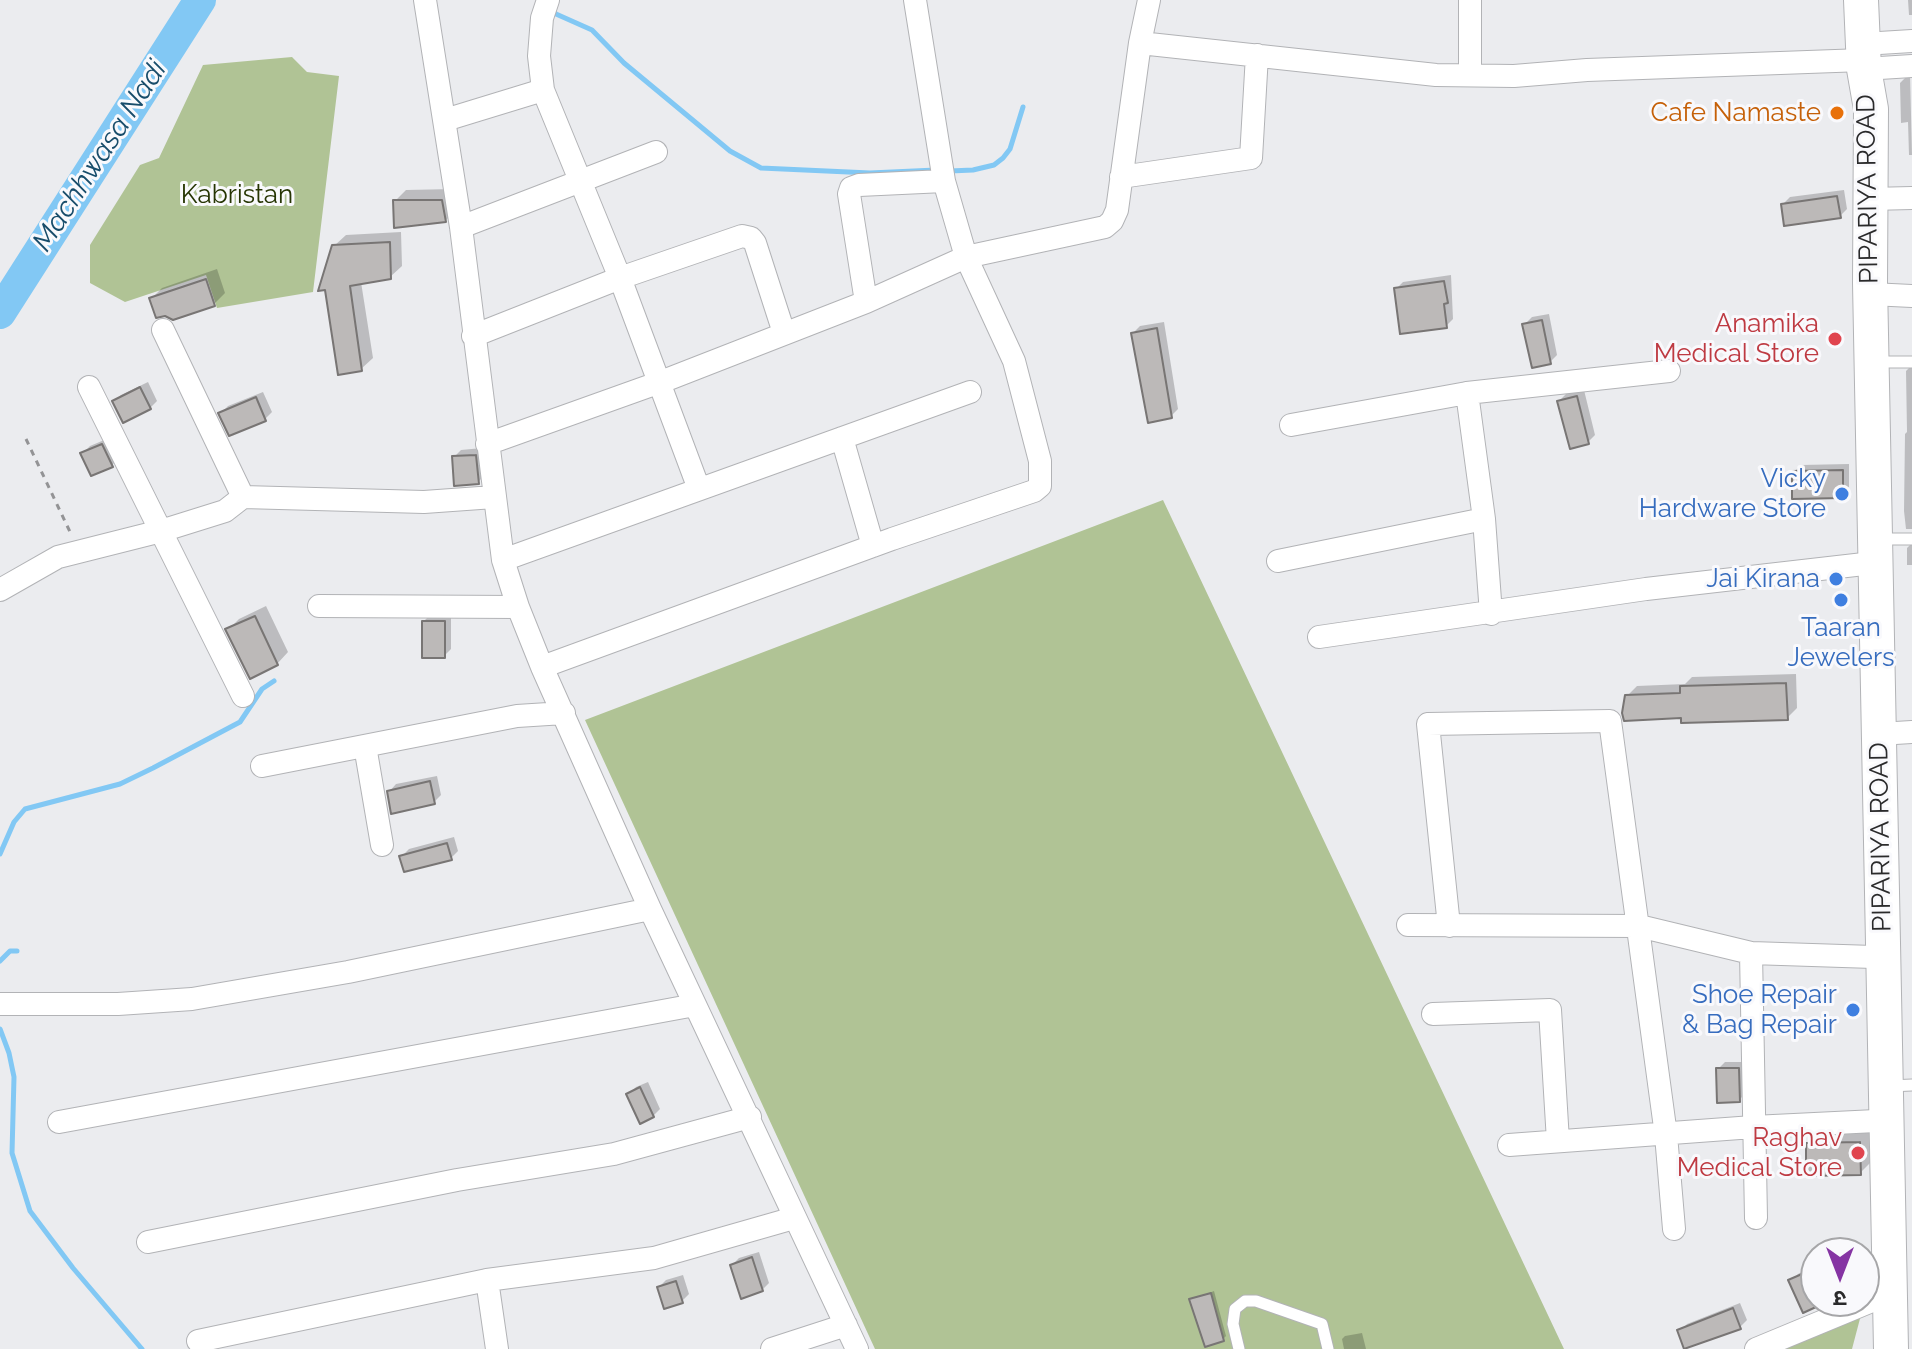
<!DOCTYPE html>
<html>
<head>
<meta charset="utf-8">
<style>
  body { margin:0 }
  #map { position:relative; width:1912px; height:1349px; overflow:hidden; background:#ebecef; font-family:Raleway,"Noto Sans Devanagari",sans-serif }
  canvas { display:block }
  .north { position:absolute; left:1800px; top:1237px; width:80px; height:80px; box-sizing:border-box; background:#f9f9fc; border:2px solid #a6a6a8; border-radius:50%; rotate:180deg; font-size:22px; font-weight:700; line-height:32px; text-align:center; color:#2a2a2b }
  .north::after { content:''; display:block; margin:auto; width:28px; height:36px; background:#8534a3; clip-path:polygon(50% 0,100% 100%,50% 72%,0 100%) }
</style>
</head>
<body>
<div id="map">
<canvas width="1912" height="1349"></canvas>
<div class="north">उ</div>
</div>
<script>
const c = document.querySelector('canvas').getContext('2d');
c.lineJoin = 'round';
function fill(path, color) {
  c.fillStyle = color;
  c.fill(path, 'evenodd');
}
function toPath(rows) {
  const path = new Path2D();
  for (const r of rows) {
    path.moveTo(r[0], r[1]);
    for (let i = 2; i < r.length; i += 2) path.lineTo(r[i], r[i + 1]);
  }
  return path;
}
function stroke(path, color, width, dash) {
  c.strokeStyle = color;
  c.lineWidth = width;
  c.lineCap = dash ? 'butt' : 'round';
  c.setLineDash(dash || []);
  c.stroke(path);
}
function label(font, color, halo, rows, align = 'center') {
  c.font = font + ' Raleway,sans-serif';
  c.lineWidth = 6;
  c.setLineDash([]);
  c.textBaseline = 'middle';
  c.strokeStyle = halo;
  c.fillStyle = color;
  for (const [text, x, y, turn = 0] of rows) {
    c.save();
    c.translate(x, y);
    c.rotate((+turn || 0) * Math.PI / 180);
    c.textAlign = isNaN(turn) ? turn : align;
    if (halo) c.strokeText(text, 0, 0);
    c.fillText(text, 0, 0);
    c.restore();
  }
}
const green = toPath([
  [292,57,307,72,339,76,313,292,217,308,206,275,125,302,90,283,90,245,140,165,159,158,203,65],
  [1163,500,1564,1349,875,1349,585,720],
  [1862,1311,1852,1349,1766,1349]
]);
const shadow = toPath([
  [1908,0,1912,0,1912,15,1909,15],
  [1910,73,1912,155,1909,155,1908,122,1901,123,1900,83],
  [453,189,456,210,445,221,395,201,406,190],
  [1844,190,1847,209,1840,216,1783,204,1790,197],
  [401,232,402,266,390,277,361,282,373,358,361,369,334,246,346,235],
  [217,269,225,293,214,304,151,299,162,288],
  [1451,275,1453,319,1446,326,1396,289,1403,282],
  [1549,314,1557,355,1550,362,1525,324,1532,317],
  [1164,322,1178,409,1171,416,1133,333,1140,326],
  [1912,365,1912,529,1906,529,1904,511,1905,434,1907,432,1906,371],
  [148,382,157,401,150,408,114,402,121,395],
  [1584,390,1595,435,1588,442,1559,401,1566,394],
  [263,392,272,412,265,419,221,413,228,406],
  [109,438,119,458,112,465,83,453,90,446],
  [482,448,485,475,478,482,454,457,461,450],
  [1849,464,1849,489,1842,496,1794,472,1801,465],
  [1912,543,1912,565,1907,565,1907,548],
  [266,606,288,652,277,664,228,630,239,619],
  [431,614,451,614,451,649,444,656,424,621],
  [1796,674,1797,708,1787,718,1683,716,1627,696,1637,686,1685,684,1692,677],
  [437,776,441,795,434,802,389,792,396,784],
  [454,837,458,851,451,858,402,856,409,849],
  [1725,1062,1745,1062,1746,1093,1739,1100,1718,1069],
  [648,1082,660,1109,653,1116,629,1094,636,1087],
  [1870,1132,1871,1162,1860,1173,1808,1144,1819,1133],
  [759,1252,769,1283,762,1290,732,1265,739,1258],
  [1816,1265,1816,1301,1825,1301,1804,1310,1791,1281,1798,1274],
  [683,1275,689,1294,682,1301,659,1287,666,1280],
  [1214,1291,1226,1336,1223,1339,1192,1300],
  [1740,1303,1747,1320,1740,1327,1686,1348,1680,1331,1687,1324],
  [1362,1333,1366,1349,1344,1349,1342,1339,1345,1336]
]);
const stream = toPath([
  [551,8,556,14,592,30,624,63,730,151,761,168,870,173,936,170],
  [950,171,973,170,994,165,1003,158,1010,149,1023,107],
  [0,854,14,822,25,809,120,784,153,768,240,722,262,689,274,681],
  [0,961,10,951,17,951],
  [0,1029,9,1053,14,1077,12,1153,30,1211,73,1268,142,1349]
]);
const river = toPath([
  [0,313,200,0]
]);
const building = toPath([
  [1837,196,1841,218,1784,226,1781,204,1837,196],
  [393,200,442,200,446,222,394,228,393,200],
  [390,242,391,279,350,286,362,371,338,375,325,290,318,291,332,245,390,242],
  [206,279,215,306,173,320,165,316,156,318,149,298,206,279],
  [1444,281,1448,303,1444,304,1447,328,1400,334,1394,288,1444,281],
  [1542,320,1551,364,1532,368,1522,324,1542,320],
  [1157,328,1172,418,1148,423,1131,333,1157,328],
  [140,387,151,409,123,423,112,401,140,387],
  [1577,396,1589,444,1570,449,1557,401,1577,396],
  [256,397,266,421,229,436,218,413,256,397],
  [102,444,113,467,91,476,80,453,102,444],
  [476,455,479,484,454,486,452,456,476,455],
  [1843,470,1843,498,1792,499,1792,471,1843,470],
  [255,616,278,665,250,679,225,629,255,616],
  [422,621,445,621,445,658,422,658,422,621],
  [1786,683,1788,720,1681,723,1681,718,1624,721,1622,713,1625,695,1680,693,1680,686,1786,683],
  [430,781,435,804,391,814,387,791,430,781],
  [447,843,452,860,404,872,399,856,447,843],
  [1716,1068,1739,1068,1740,1102,1717,1103,1716,1068],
  [640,1087,654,1117,640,1124,626,1094,640,1087],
  [1860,1142,1861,1175,1806,1176,1806,1143,1860,1142],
  [752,1257,763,1291,741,1299,730,1265,752,1257],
  [1816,1268,1816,1307,1803,1313,1788,1280,1816,1268],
  [676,1281,683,1303,664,1309,657,1287,676,1281],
  [1211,1293,1224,1341,1205,1347,1189,1299,1211,1293],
  [1733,1308,1741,1329,1684,1349,1677,1330,1733,1308]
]);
const path = toPath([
  [26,439,71,534]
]);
const service = toPath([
  [1877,362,1912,362],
  [1880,539,1912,539],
  [1889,1086,1912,1085],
  [1239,1349,1233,1324,1235,1309,1245,1301,1256,1301,1322,1324,1328,1349]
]);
const minor = toPath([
  [425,0,461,227,503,560,518,607,542,667,650,909,857,1349],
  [548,0,542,18,539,56,543,90,620,278,699,489],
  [1470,0,1470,75],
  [1140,43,1436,75,1514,76,1587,70,1863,60],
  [1863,44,1912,41],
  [1864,69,1912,66],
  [445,120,543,90],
  [1121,177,1251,158,1257,55],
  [1870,199,1912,198],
  [461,227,656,152],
  [1871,294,1912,296],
  [866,302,849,194,851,188,859,185,944,181],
  [163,330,243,497],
  [473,336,620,278,742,236,751,238,755,243,784,333],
  [89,387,243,696],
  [1467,393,1484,519,1491,614],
  [1291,425,1467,393,1669,371],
  [842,438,873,546],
  [487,444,666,380,866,302,966,257,1105,227,1112,221,1117,210,1140,43,1149,0],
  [503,560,970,392],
  [1278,561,1484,519],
  [0,590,58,557,161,531,225,511,243,497,424,502,494,497],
  [319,606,518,607],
  [1319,637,1646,589,1864,564],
  [542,667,892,539,1034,491,1040,486,1040,461,1014,361,966,257,944,181,915,0],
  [1879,734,1912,732],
  [365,746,382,845],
  [262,766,517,716,564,713],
  [1408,925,1639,926,1751,953,1873,957],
  [1449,926,1428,724,1610,721,1666,1135,1674,1229],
  [1751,953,1756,1218],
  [0,1004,118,1004,192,999,348,972,650,909],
  [1433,1014,1550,1010,1558,1141],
  [59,1122,695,1005],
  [1509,1145,1753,1127,1876,1121],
  [148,1242,457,1180,614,1154,750,1117],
  [487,1280,497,1349],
  [198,1341,487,1280,654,1258,794,1218],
  [772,1349,846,1325],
  [1756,1349,1879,1298]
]);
const primary = toPath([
  [1861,0,1864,69,1871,109,1870,283,1891,1349]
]);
const markers = [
  [1837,113,8,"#e8710a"],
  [1835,339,8,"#e0444e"],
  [1842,494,8,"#3f7fe0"],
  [1836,579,8,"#3f7fe0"],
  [1841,600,8,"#3f7fe0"],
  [1853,1010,8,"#3f7fe0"],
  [1858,1153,8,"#e0444e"]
];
const foodNames = [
  ["Cafe Namaste",1821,113]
];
const streetNames = [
  ["PIPARIYA ROAD",1868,189,-91],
  ["PIPARIYA ROAD",1881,837,-91]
];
const parkNames = [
  ["Kabristan",237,195]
];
const healthNames = [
  ["Anamika",1819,324],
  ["Medical Store",1819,354],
  ["Raghav",1842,1138],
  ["Medical Store",1842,1168]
];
const shopNames = [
  ["Vicky",1826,479],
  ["Hardware Store",1826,509],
  ["Jai Kirana",1820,579],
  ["Taaran",1841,628,"center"],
  ["Jewelers",1841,658,"center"],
  ["Shoe Repair",1837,995],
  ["& Bag Repair",1837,1025]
];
const waterNames = [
  ["Machhwasa Nadi",100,156,-57]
];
fill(green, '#b0c395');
fill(shadow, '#0003');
stroke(stream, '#82c8f4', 5);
stroke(river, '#82c8f4', 32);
fill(building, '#bcb9b8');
stroke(building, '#787574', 2);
stroke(service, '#b2b3b6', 13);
stroke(minor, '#b2b3b6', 24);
stroke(primary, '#b2b3b6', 36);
stroke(path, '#939395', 3, [6, 6]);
stroke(service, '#fff', 11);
stroke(minor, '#fff', 22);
stroke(primary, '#fff', 34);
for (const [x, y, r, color] of markers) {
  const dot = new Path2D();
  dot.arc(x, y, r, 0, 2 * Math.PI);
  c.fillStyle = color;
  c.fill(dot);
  stroke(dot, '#f9f9fc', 3);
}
label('26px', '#c56008', '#f9f9fc', foodNames, 'right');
label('26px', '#2a2a2b', '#f9f9fc', streetNames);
label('26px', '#263503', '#f9f9fc', parkNames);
label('26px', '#be3a42', '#f9f9fc', healthNames, 'right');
label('26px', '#366cbe', '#f9f9fc', shopNames, 'right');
label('italic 28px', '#184d6b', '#f9f9fc', waterNames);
</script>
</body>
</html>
